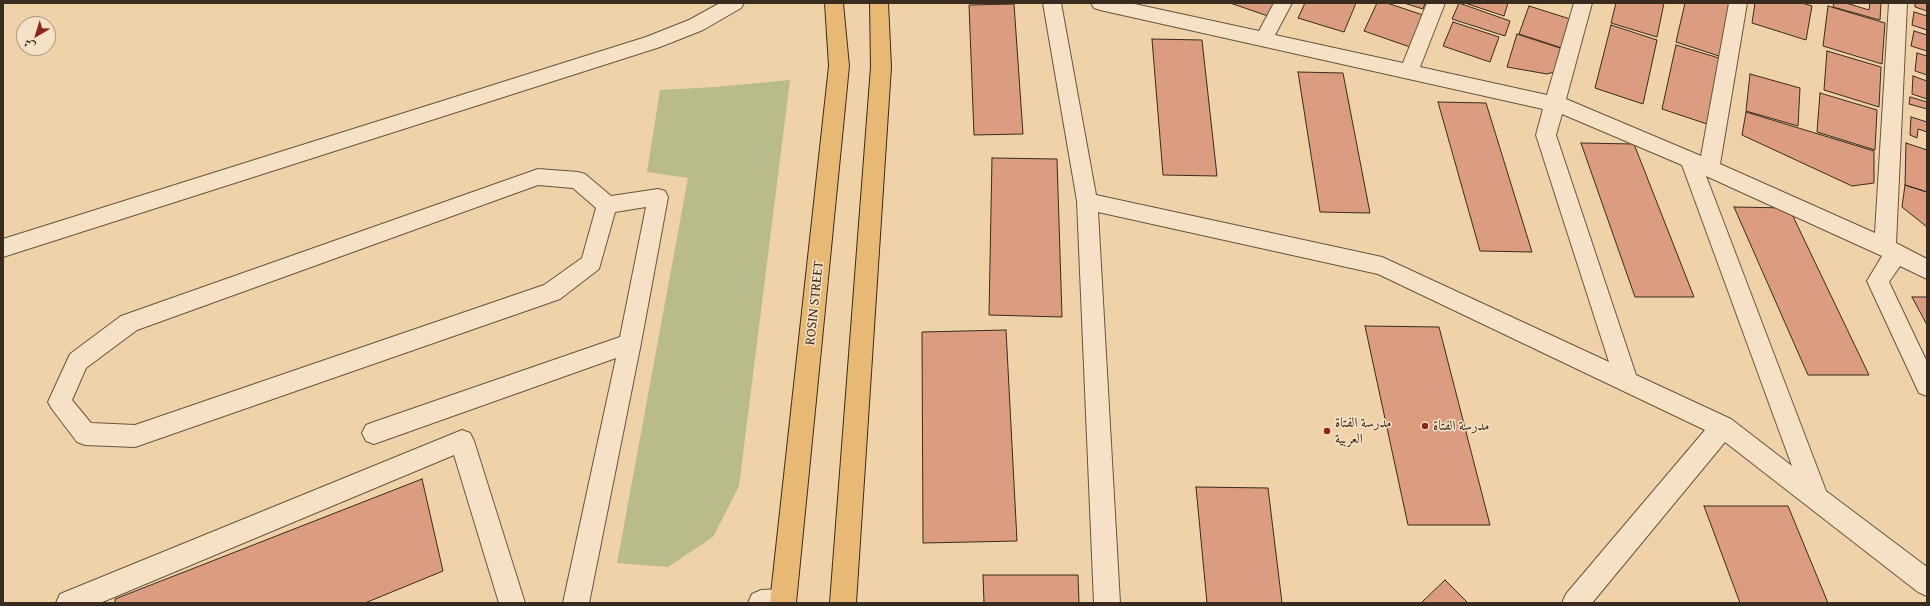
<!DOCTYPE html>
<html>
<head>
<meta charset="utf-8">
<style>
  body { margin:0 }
  #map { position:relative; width:1930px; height:606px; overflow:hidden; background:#efd2a8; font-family:"Gentium Book Plus",Amiri,serif }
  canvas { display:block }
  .frame { position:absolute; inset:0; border:4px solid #392b1e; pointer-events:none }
  .north { position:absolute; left:16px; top:16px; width:40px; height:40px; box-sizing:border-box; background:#f5e2c6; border:1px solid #aa9983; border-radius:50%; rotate:218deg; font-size:11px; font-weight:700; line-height:16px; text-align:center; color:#392b1e }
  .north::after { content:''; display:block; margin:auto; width:14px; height:18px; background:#8f2418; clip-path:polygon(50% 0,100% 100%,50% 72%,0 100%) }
</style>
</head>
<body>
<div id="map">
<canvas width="1930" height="606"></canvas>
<div class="frame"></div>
<div class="north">ش</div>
</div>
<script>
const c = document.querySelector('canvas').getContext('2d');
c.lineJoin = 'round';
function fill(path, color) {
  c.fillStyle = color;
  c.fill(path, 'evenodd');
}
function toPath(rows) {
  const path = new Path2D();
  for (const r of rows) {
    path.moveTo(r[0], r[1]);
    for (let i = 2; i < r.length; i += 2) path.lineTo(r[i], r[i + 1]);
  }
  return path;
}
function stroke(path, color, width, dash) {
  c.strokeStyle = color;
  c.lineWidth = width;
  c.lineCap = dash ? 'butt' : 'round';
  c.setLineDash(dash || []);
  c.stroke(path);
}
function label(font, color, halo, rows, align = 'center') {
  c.font = font + ' "Gentium Book Plus",Amiri,serif';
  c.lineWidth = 3;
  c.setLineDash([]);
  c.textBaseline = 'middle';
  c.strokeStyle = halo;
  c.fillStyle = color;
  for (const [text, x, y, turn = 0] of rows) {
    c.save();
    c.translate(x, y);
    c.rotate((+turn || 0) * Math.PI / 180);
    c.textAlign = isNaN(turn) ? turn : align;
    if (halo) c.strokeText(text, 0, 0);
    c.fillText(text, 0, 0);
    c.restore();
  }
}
const green = toPath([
  [790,80,739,486,713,537,668,567,617,563,688,178,647,172,660,90,715,87]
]);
const building = toPath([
  [1230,3,1278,3,1271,17,1230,3],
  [1305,3,1356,3,1344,32,1298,18,1305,3],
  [1377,3,1387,3,1423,15,1410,47,1364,31,1377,3],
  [1404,3,1425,3,1423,9,1404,3],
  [1459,3,1510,21,1505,36,1452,19,1459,3],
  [1465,3,1508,3,1504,16,1465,3],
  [1616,3,1664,3,1657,37,1611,23,1616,3],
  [1685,3,1732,3,1722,57,1676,42,1685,3],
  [1755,3,1802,3,1812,6,1806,40,1752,23,1755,3],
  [1834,3,1846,3,1869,10,1870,3,1881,3,1880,20,1833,7,1834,3],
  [1915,3,1927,3,1927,11,1915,7,1915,3],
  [1014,4,1023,134,974,135,969,5,1014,4],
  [1529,6,1570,19,1562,48,1519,34,1529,6],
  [1828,6,1885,23,1882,64,1823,46,1828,6],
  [1914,12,1927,16,1927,30,1912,25,1914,12],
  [1453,22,1499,37,1490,62,1443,46,1453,22],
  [1611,25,1657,40,1643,104,1595,88,1611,25],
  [1914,31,1927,35,1927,51,1911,46,1914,31],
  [1517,34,1566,50,1561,70,1547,74,1507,67,1517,34],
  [1152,39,1202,40,1217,176,1163,175,1152,39],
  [1676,45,1722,59,1710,125,1662,109,1676,45],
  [1827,51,1881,67,1879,107,1824,90,1827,51],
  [1917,53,1927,56,1927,75,1915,71,1917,53],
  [1298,72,1343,73,1370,213,1320,212,1298,72],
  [1750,74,1800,88,1798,126,1746,111,1750,74],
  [1913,76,1927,81,1927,99,1912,94,1913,76],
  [1820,93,1877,110,1875,150,1817,132,1820,93],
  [1910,97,1927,102,1927,109,1909,104,1910,97],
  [1438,102,1486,103,1532,252,1480,251,1438,102],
  [1746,112,1874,151,1874,183,1852,186,1742,135,1746,112],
  [1911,117,1927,122,1927,132,1918,129,1917,138,1910,135,1911,117],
  [1581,143,1634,144,1694,297,1635,297,1581,143],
  [1906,143,1927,150,1927,192,1905,185,1906,143],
  [992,158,1057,159,1062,317,989,315,992,158],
  [1905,185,1927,192,1927,227,1902,207,1905,185],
  [1734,207,1789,208,1869,375,1808,375,1734,207],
  [1912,297,1927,297,1927,325,1912,297],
  [1365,326,1439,327,1490,525,1408,525,1365,326],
  [1006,330,1017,541,923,543,922,332,1006,330],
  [422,479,443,571,365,603,115,603,115,599,422,479],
  [1196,487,1268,488,1282,603,1207,603,1196,487],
  [1704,506,1788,506,1828,603,1740,603,1704,506],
  [983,575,1078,575,1079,603,984,603,983,575],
  [1445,580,1468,603,1421,603,1445,580]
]);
const minor = toPath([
  [720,3,744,3,741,8,703,30,660,47,3,257,3,239,646,37,689,20,720,3],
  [1043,3,1061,3,1096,195,1382,257,1609,362,1536,135,1543,109,1100,10,1094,8,1091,3,1130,3,1259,31,1274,3,1292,3,1275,35,1403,63,1427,3,1445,3,1420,67,1547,95,1574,3,1592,3,1566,99,1701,156,1729,3,1747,3,1720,164,1875,233,1889,3,1907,3,1896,243,1927,259,1927,279,1900,266,1889,282,1927,362,1927,396,1919,393,1867,281,1882,256,1706,176,1826,491,1927,567,1927,596,1918,592,1725,442,1592,603,1562,603,1566,594,1705,430,1378,274,1098,212,1120,603,1094,603,1077,201,1043,3],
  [1562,114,1682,165,1792,466,1731,419,1636,375,1556,135,1562,114],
  [538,169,578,172,585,174,611,196,658,189,665,191,668,197,641,343,589,603,563,603,616,358,374,444,366,441,362,433,366,425,374,422,620,337,646,207,615,212,599,269,560,299,135,447,85,445,77,442,52,409,48,402,70,354,121,316,538,169],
  [538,185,573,188,596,208,582,258,544,285,135,425,91,423,72,400,86,368,137,330,538,185],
  [462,430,470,433,474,441,525,603,499,603,454,455,100,603,56,603,60,594,462,430],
  [783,589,792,593,795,603,748,603,752,594,761,590,783,589]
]);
const major = toPath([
  [825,3,843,3,849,66,796,603,770,603,829,66,825,3],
  [870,3,888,3,891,67,856,603,830,603,871,67,870,3]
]);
const markers = [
  [1425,426,4,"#8f2418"],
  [1327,431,4,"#8f2418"]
];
const streetNames = [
  ["ROSIN STREET",815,303,-84]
];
const poiNames = [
  ["مدرسة الفتاة",1335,423],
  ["العربية",1335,439],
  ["مدرسة الفتاة",1433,426]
];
fill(green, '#b9bc88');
fill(building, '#db9c7f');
stroke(building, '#392b1e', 1);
stroke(minor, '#665540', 2);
stroke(major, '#392b1e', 2);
fill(minor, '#f5e2c6');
fill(major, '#e8b974');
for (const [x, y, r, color] of markers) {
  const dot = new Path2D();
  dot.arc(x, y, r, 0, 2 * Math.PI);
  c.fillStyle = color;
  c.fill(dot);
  stroke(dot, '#f5e2c6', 1.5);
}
label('14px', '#392b1e', '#f5e2c6', streetNames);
label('14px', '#392b1e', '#f5e2c6', poiNames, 'left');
</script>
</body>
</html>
